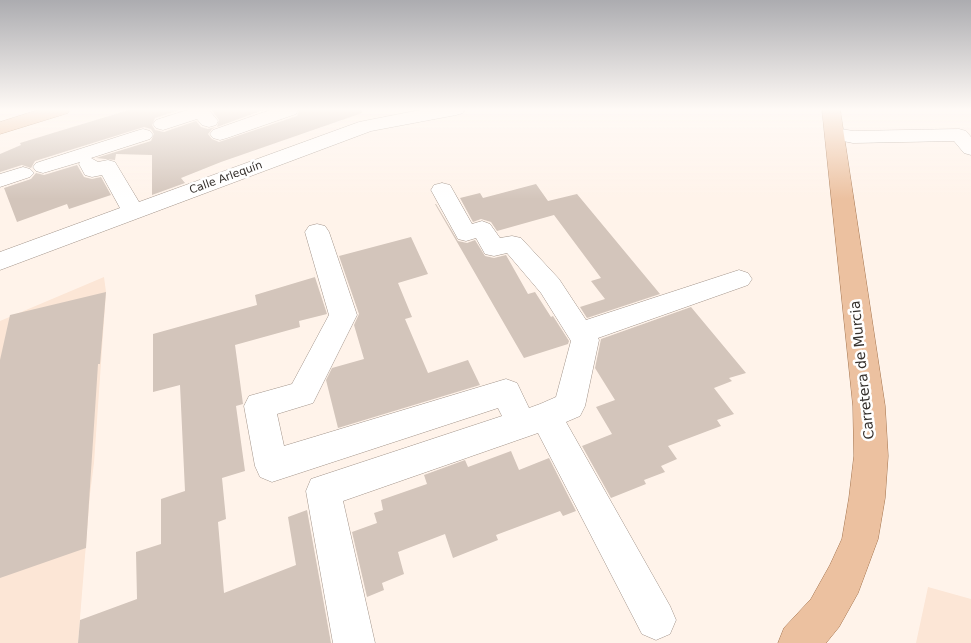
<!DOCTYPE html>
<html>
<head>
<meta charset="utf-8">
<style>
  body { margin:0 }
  canvas { display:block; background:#fff3ea }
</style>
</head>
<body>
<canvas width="971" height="643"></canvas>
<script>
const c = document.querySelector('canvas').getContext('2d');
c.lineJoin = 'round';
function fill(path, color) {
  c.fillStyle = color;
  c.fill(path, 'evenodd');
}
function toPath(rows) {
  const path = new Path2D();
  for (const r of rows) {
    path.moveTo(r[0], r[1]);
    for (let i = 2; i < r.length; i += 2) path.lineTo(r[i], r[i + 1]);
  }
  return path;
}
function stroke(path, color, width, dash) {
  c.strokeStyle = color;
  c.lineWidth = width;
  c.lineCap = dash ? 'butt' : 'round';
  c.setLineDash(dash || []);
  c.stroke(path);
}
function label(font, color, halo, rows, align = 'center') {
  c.font = font + ' "DejaVu Sans",sans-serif';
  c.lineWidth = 5;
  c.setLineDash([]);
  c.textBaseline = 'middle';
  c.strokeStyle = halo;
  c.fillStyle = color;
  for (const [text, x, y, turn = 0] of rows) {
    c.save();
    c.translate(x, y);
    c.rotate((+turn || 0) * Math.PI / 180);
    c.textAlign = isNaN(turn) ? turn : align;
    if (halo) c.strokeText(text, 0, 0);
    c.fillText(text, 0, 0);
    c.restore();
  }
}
const built = toPath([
  [104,277,106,292,94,463,90,494,78,643,0,643,0,321],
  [928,587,971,599,971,643,916,643]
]);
const building = toPath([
  [132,109,183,109,155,118,152,125,155,130,164,132,196,121,201,127,208,129,216,127,212,129,208,134,212,139,219,142,297,116,300,109,361,109,362,113,221,162,181,178,185,183,152,195,152,155,116,154,115,160,96,158,151,141,154,134,151,129,144,127,35,161,31,168,22,165,0,172,0,154,21,145,20,143],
  [211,109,266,109,217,127,219,120],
  [77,165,84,177,92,179,101,177,111,195,69,209,67,204,17,222,4,188,31,179,36,173,44,175],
  [536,184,548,201,577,194,660,294,587,318,580,307,605,299,591,281,601,278,554,215,497,231,491,222,481,219,473,222,460,198,480,193,483,198],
  [435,204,436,204,458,241,467,243,475,240,485,256,494,258,506,255,528,294,535,292,551,317,553,316,569,341,568,344,524,358],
  [411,237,428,274,398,283,412,317,405,319,428,373,468,360,480,385,338,428,326,380,332,368,364,359,354,325,359,314,339,256],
  [311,265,327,314,299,321,300,327,235,345,243,404,236,406,245,471,222,478,226,519,218,522,224,593,296,565,288,517,307,510,331,643,78,643,80,620,137,599,136,552,161,544,161,499,185,491,180,385,153,392,153,334,257,305,255,295,315,277],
  [106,292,100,364,98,364,86,548,0,578,0,360,10,315],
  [691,307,746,373,729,378,732,381,714,388,734,414,717,420,721,426,668,446,677,459,661,466,665,472,644,480,646,484,611,498,582,446,612,434,596,407,615,400,595,368,601,339],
  [511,451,519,470,549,458,576,511,563,516,560,511,496,535,498,540,453,558,445,534,398,552,404,574,382,583,384,590,367,597,352,532,377,523,374,513,383,510,381,500,427,484,424,475,465,460,468,467]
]);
const minor = toPath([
  [190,109,208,109,218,121,216,125,209,127,202,125,197,119,163,130,156,128,153,124,156,120,190,109],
  [273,109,298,110,296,114,227,138,220,140,213,138,210,134,213,130,273,109],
  [425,109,465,109,463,113,456,115,371,131,0,270,0,252,120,208,102,175,92,177,85,175,79,164,80,162,43,173,36,171,33,167,36,163,136,131,143,129,150,131,153,135,150,139,91,158,98,162,108,160,115,162,139,202,359,122,425,109],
  [835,128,853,131,959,129,966,131,971,137,971,155,964,153,954,141,853,143,828,138,825,134,828,130,835,128],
  [23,167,30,169,34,173,30,177,0,187,0,174,23,167],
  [442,183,450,185,472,224,482,221,490,224,500,238,512,236,521,238,559,279,586,320,739,270,748,273,752,279,748,285,598,338,599,340,585,406,580,416,566,422,670,606,676,620,670,634,656,640,642,634,538,433,343,501,375,643,333,643,306,491,311,479,502,416,498,408,272,482,260,477,255,466,244,406,249,396,292,384,329,315,305,232,309,226,317,224,325,226,329,232,357,315,313,403,277,414,284,446,506,379,517,383,529,408,540,404,556,397,571,341,541,293,507,253,494,256,485,254,476,238,466,241,458,239,431,190,434,185,442,183]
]);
const major = toPath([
  [41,109,70,109,68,113,0,134,0,122,41,109],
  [822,109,840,109,885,406,888,456,885,498,878,539,858,593,839,627,826,643,778,643,784,628,811,599,830,565,842,539,849,498,854,456,853,406,822,109]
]);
const farStreetnames = [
  ["Calle Arlequín",226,178,-20]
];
const streetNames = [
  ["Carretera de Murcia",863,370,-96]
];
fill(built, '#fce6d6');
fill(building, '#d3c5bb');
stroke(minor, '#a2948a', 1);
stroke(major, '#a4744e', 1);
fill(minor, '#fff');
fill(major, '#ecc1a0');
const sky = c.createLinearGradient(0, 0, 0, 199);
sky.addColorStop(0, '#acacb0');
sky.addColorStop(0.55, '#fffaf6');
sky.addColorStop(1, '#fffaf600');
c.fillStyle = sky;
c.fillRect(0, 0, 971, 199);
label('11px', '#35302c', '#fff', farStreetnames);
label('14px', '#35302c', '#fff', streetNames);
</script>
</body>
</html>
